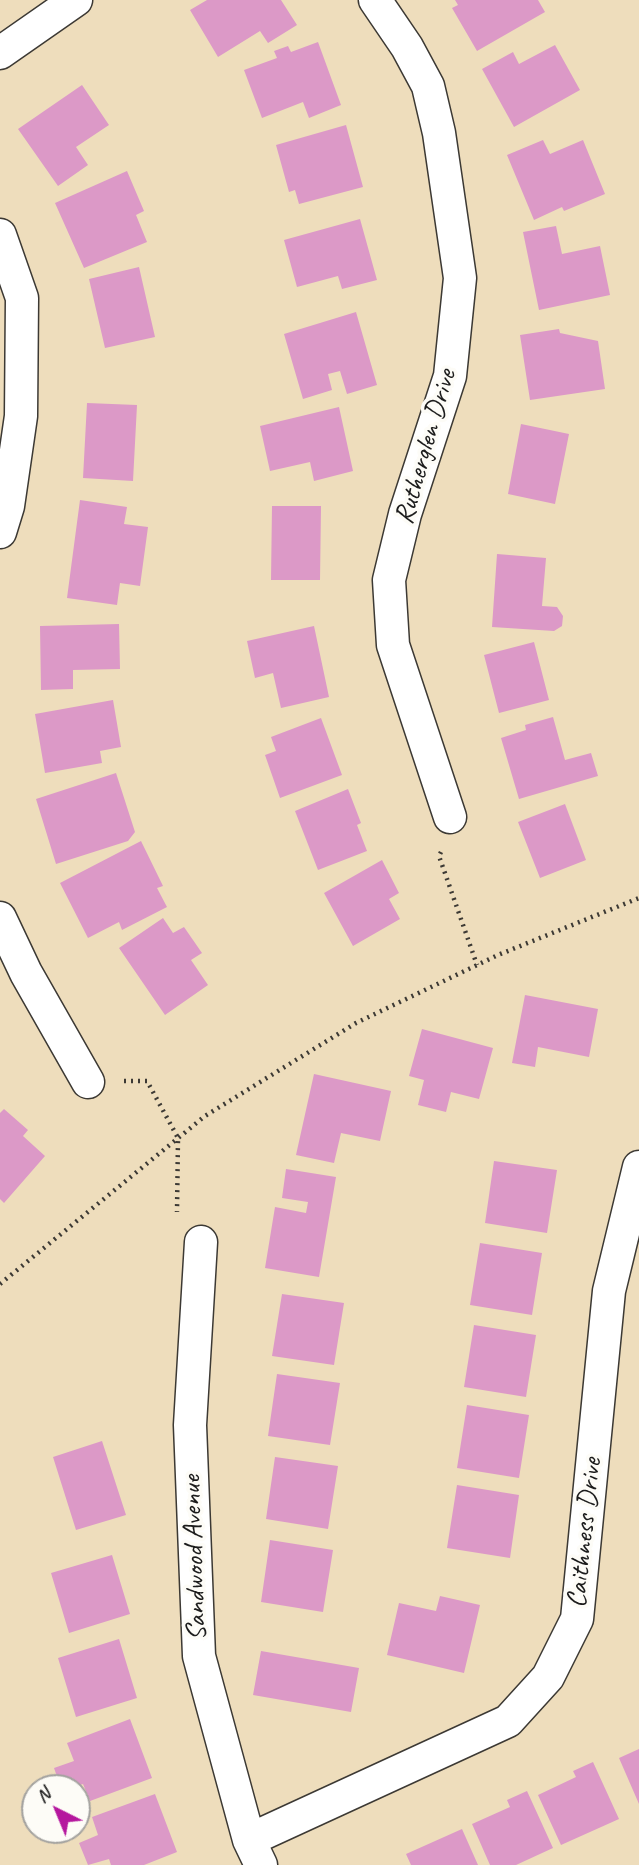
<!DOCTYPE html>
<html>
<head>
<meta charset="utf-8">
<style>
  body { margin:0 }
  #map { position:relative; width:639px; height:1865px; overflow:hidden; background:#eeddbc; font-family:Caveat,sans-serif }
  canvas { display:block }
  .north { position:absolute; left:21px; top:1774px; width:70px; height:70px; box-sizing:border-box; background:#fdfcf7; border:2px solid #a3a29f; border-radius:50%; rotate:317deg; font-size:19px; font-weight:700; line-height:28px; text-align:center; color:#1c1c1c }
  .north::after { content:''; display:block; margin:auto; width:24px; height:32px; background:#b5179e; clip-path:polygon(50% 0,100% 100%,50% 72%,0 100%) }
</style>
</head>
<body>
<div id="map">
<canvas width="639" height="1865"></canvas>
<div class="north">N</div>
</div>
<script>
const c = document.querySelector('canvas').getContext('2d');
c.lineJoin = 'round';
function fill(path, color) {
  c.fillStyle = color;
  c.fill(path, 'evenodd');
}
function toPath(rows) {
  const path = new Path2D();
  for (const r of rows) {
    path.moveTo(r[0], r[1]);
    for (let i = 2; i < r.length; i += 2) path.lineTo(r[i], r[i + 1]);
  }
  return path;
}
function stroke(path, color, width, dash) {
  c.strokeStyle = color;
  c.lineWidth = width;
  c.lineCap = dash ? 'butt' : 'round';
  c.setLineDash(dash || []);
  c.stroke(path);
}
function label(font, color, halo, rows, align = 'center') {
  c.font = font + ' Caveat,sans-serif';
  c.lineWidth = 7;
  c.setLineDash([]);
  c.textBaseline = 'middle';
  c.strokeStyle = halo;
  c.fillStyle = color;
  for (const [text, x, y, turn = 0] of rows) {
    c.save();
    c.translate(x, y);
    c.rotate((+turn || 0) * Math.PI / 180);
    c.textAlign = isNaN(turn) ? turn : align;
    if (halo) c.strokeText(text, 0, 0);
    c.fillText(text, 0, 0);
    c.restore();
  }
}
const building = toPath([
  [207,0,281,0,297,25,268,43,260,31,218,57,190,10],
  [455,0,538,0,545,12,477,51,452,8,458,5],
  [318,42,341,105,309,118,303,102,262,118,244,70,277,58,274,51,288,46,291,52],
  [555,45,580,90,514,127,482,69,513,52,519,64],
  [82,85,109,125,76,147,88,165,58,186,18,129],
  [346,125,363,187,299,204,295,190,289,192,276,145],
  [543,140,550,154,583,140,605,194,564,211,562,207,534,220,507,155],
  [127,171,144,211,136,215,147,242,84,268,55,203],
  [360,219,377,280,342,289,338,276,297,287,284,240],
  [556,226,562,254,600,246,610,295,539,310,523,232],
  [139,267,155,337,105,348,89,279],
  [356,312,377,385,347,394,340,371,328,374,332,390,303,399,284,334],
  [559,329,560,333,598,341,605,389,530,400,520,335],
  [87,403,137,405,133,481,83,478],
  [339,407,353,471,314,481,310,462,270,471,260,426],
  [521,424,569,434,555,504,508,494],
  [80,500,127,507,124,524,148,527,140,586,120,583,117,605,67,598],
  [272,506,321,506,320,580,271,580],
  [497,554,546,558,542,606,557,607,563,616,562,626,554,631,492,627],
  [119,624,120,669,73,670,73,689,41,690,40,626],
  [314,626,329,697,281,708,273,673,255,678,247,641],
  [534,642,549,700,499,713,484,655],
  [113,700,121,747,100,751,102,763,45,773,35,714],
  [553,717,565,760,591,753,598,776,519,799,501,738,526,730,525,725],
  [321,718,342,775,280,798,265,755,276,751,271,737],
  [116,773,135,832,128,841,56,864,36,799],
  [348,789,361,823,357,825,367,851,318,870,295,811],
  [565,804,586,860,540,878,518,822],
  [141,841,163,886,157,888,167,907,122,930,119,922,88,938,60,883],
  [382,860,399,893,389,899,400,919,353,946,324,893],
  [163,918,173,933,184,927,202,953,191,960,208,985,165,1015,119,948],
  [525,995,598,1009,589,1057,538,1047,535,1067,512,1063],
  [422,1029,493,1048,479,1099,451,1092,446,1112,418,1105,424,1080,409,1076],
  [314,1074,391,1091,380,1141,341,1133,334,1163,296,1155],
  [4,1109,28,1130,23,1136,45,1156,4,1203,0,1199,0,1113],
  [494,1161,557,1170,547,1233,485,1223],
  [286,1169,336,1177,319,1277,265,1268,275,1207,306,1213,308,1202,282,1198],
  [480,1243,542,1253,532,1315,470,1305],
  [282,1294,344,1303,334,1365,272,1356],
  [474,1325,536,1335,526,1397,464,1387],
  [277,1374,340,1383,330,1445,268,1436],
  [467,1405,529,1415,519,1478,457,1468],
  [102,1441,126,1515,76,1530,53,1457],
  [275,1457,338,1466,328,1529,266,1519],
  [457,1485,519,1495,510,1558,447,1548],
  [270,1540,333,1550,323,1612,261,1602],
  [112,1555,130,1614,69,1633,51,1573],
  [440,1596,480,1605,464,1673,387,1655,399,1603,436,1611],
  [119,1639,137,1698,76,1717,58,1658],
  [261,1651,359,1668,351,1712,253,1695],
  [130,1719,152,1778,90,1801,83,1784,72,1788,61,1788,54,1768,74,1761,67,1743],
  [639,1749,639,1804,619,1758],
  [593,1762,619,1819,561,1845,538,1795,576,1777,573,1771],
  [527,1791,553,1848,516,1865,490,1865,472,1824,510,1807,507,1800],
  [155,1794,177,1852,144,1865,111,1865,109,1859,88,1865,79,1843,98,1835,92,1817],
  [462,1829,478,1865,411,1865,406,1854]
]);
const path = toPath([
  [441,852,439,856,477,965],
  [124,1081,147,1081,178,1138,177,1212],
  [0,1284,205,1116,356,1023,498,955,639,898]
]);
const street = toPath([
  [375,0,407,47,428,86,439,133,460,278,450,376,405,514,389,580,393,645,450,817],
  [0,53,76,0],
  [0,235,22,298,21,416,8,506,0,532],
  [0,918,26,973,88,1082],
  [201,1242,190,1425,199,1656,249,1840,261,1865],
  [249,1840,508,1721,548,1677,577,1619,609,1291,639,1167]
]);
const streetNames = [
  ["Rutherglen Drive",426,447,-74],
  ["Caithness Drive",585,1533,-84],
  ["Sandwood Avenue",195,1558,-92]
];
fill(building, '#dc99c7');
stroke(street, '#3c3934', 35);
stroke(path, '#3c3934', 4.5, [2, 5]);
stroke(street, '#fff', 32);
label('28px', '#1c1c1c', '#fdfcf7', streetNames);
</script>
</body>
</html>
